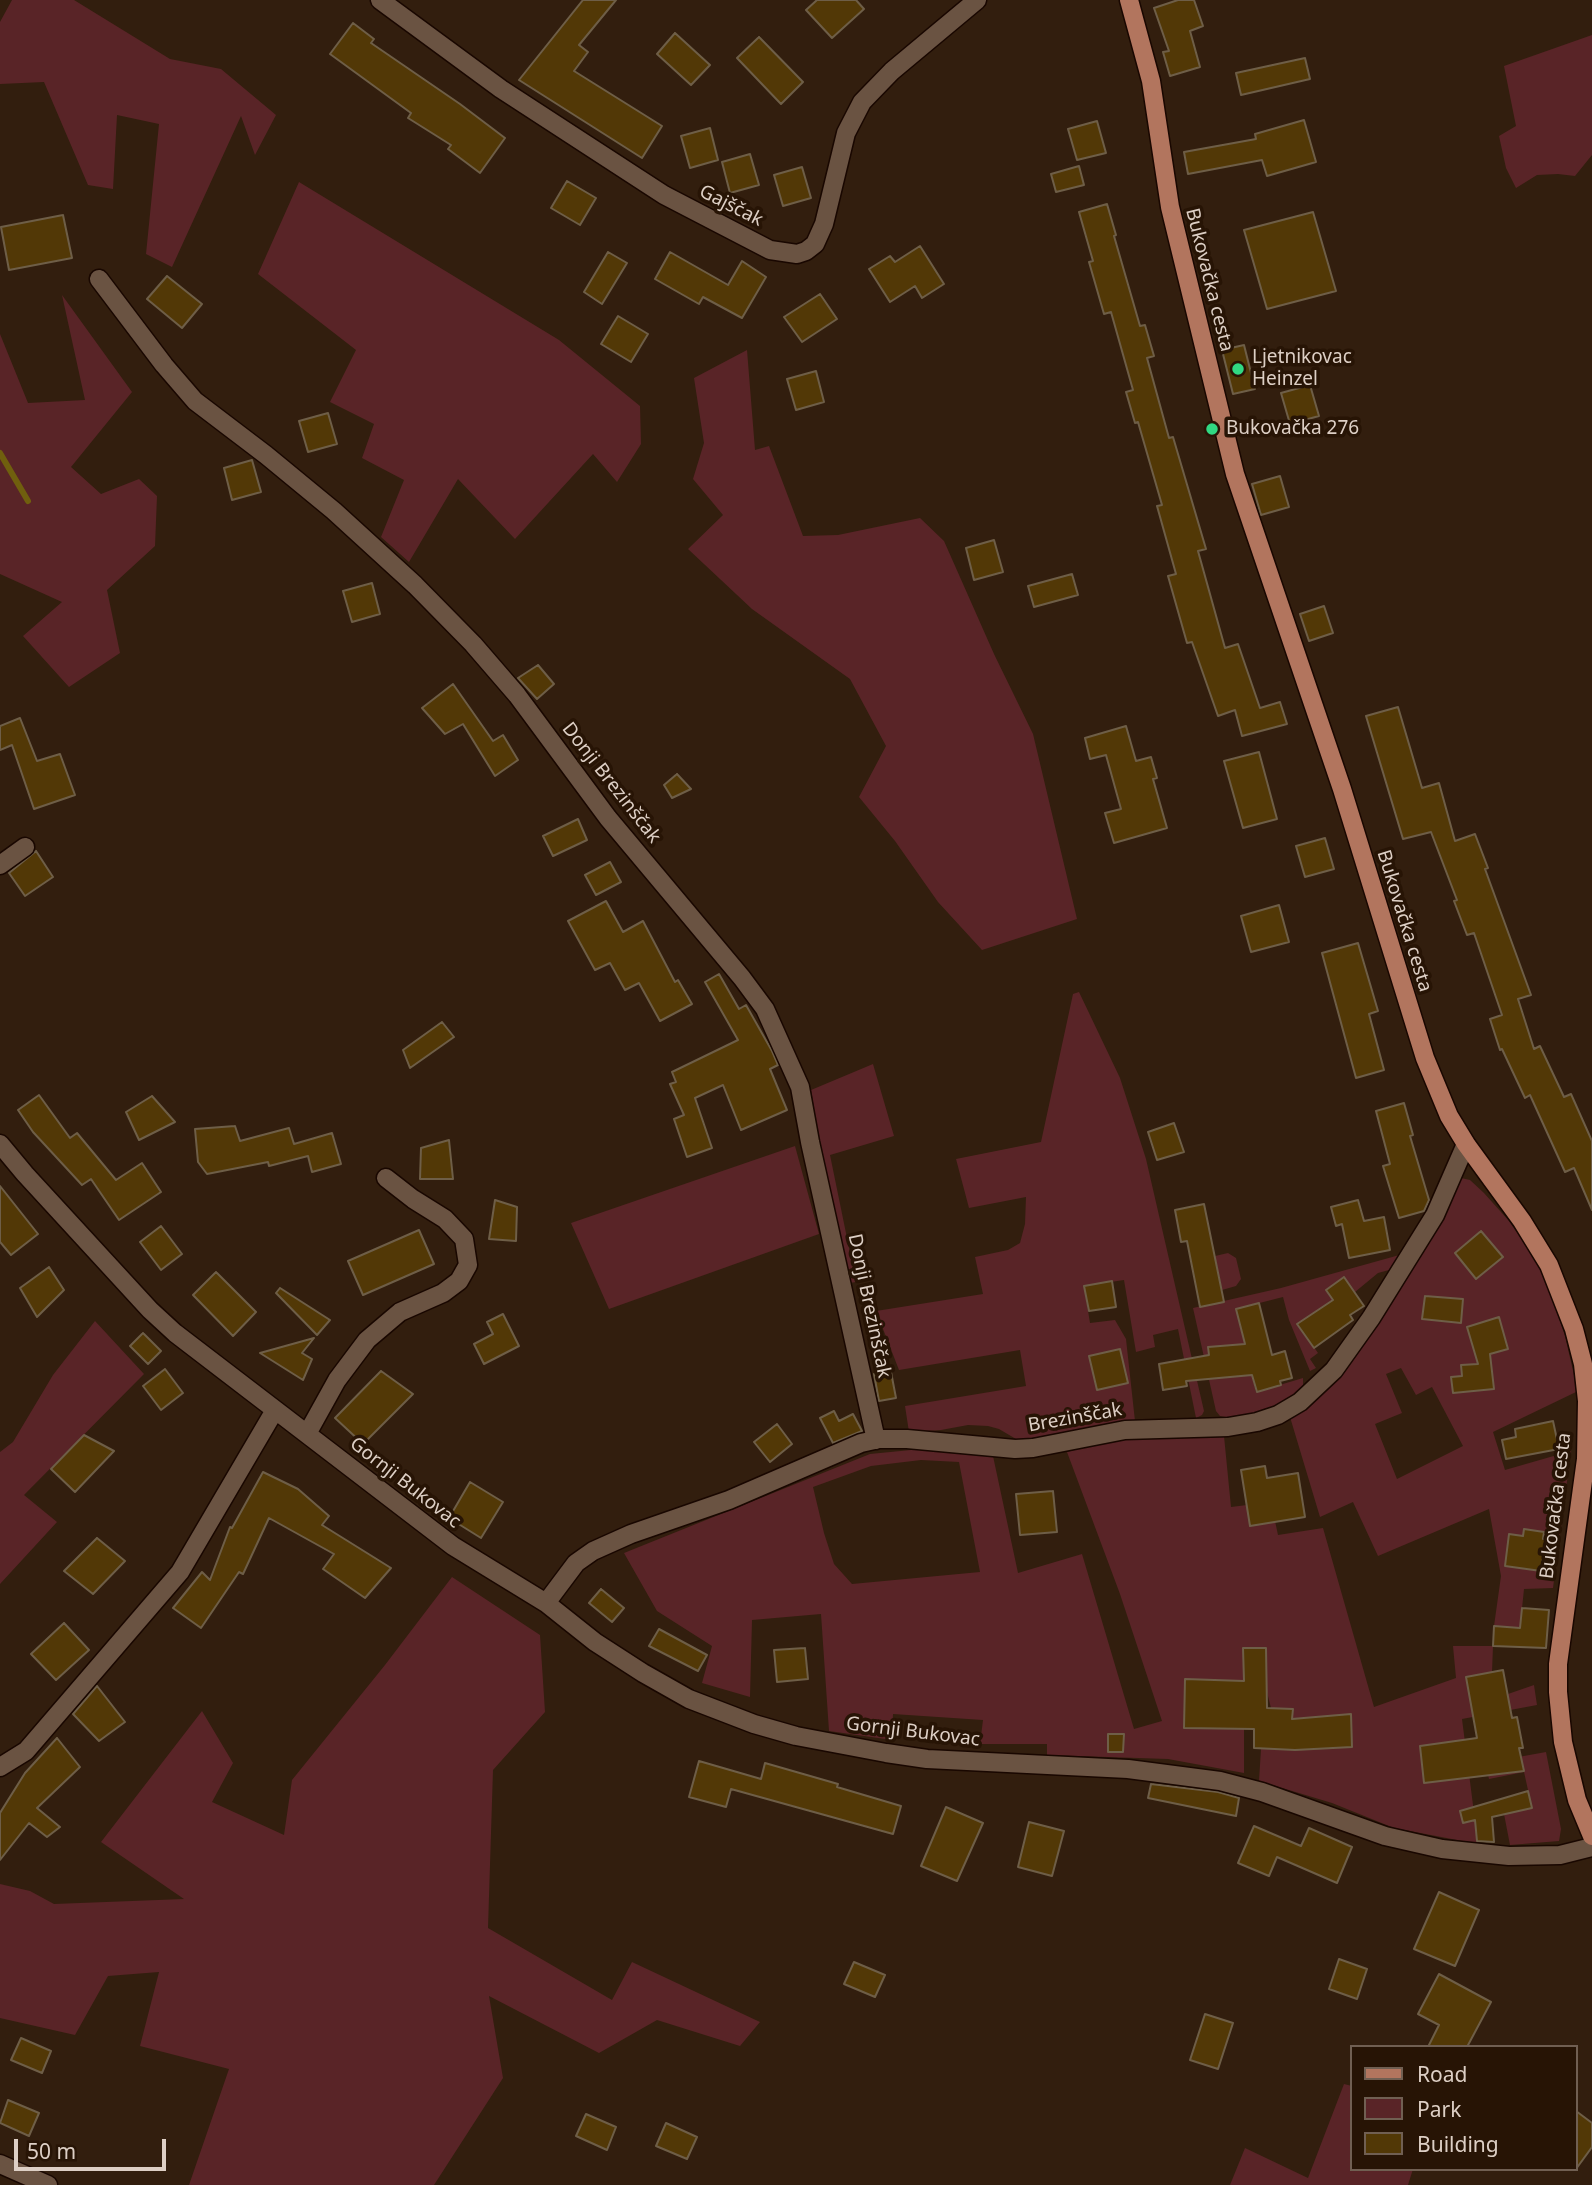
<!DOCTYPE html>
<html>
<head>
<meta charset="utf-8">
<style>
  body { margin:0 }
  #map { position:relative; width:1592px; height:2185px; overflow:hidden; background:#321e0e; font-family:"Noto Sans",sans-serif }
  canvas { display:block }
  .legend { position:absolute; left:1350px; top:2045px; width:228px; height:126px; box-sizing:border-box; background:#271405; border:2px solid #705f52; margin:0; padding:9px 12px; list-style:none; font-size:21px; color:#ddcfc5 }
  .legend li { display:flex; align-items:center; gap:14px; height:35px }
  .legend b { width:35px; border:2px solid #705f52 }
  .scale { position:absolute; left:14px; top:2139px; width:152px; height:32px; box-sizing:border-box; border:4px solid #ddcfc5; border-top:0; padding-left:9px; font-size:21px; line-height:24px; white-space:nowrap; color:#ddcfc5; -webkit-text-stroke:5px #271405; paint-order:stroke }
</style>
</head>
<body>
<div id="map">
<canvas width="1592" height="2185"></canvas>
<ul class="legend">
<li><b style="height:9px;background:#b2755e"></b>Road</li>
<li><b style="height:19px;background:#592427"></b>Park</li>
<li><b style="height:19px;background:#523806"></b>Building</li>
</ul>
<div class="scale">50 m</div>
</div>
<script>
const c = document.querySelector('canvas').getContext('2d');
c.lineJoin = 'round';
function fill(path, color) {
  c.fillStyle = color;
  c.fill(path, 'evenodd');
}
function toPath(rows) {
  const path = new Path2D();
  for (const r of rows) {
    path.moveTo(r[0], r[1]);
    for (let i = 2; i < r.length; i += 2) path.lineTo(r[i], r[i + 1]);
  }
  return path;
}
function stroke(path, color, width, dash) {
  c.strokeStyle = color;
  c.lineWidth = width;
  c.lineCap = dash ? 'butt' : 'round';
  c.setLineDash(dash || []);
  c.stroke(path);
}
function label(font, color, halo, rows, align = 'center') {
  c.font = font + ' "Noto Sans",sans-serif';
  c.lineWidth = 7;
  c.setLineDash([]);
  c.textBaseline = 'middle';
  c.strokeStyle = halo;
  c.fillStyle = color;
  for (const [text, x, y, turn = 0] of rows) {
    c.save();
    c.translate(x, y);
    c.rotate((+turn || 0) * Math.PI / 180);
    c.textAlign = isNaN(turn) ? turn : align;
    if (halo) c.strokeText(text, 0, 0);
    c.fillText(text, 0, 0);
    c.restore();
  }
}
const green = toPath([
  [12,0,74,0,170,59,221,69,276,115,255,155,241,116,172,267,146,254,159,124,117,115,113,189,88,185,44,82,0,84,0,22],
  [1592,35,1592,155,1575,176,1558,174,1537,175,1516,188,1506,168,1499,136,1516,126,1504,66],
  [299,182,559,340,640,406,641,444,617,482,593,454,515,539,458,479,409,562,381,537,404,480,362,458,374,424,330,402,356,350,258,274],
  [62,295,132,392,71,467,101,494,139,479,157,496,155,546,107,590,120,653,69,687,23,636,62,602,0,574,0,334,28,403,85,400],
  [747,350,755,450,769,446,803,536,838,535,920,518,944,541,994,654,1033,734,1077,919,982,950,938,902,895,841,859,797,886,746,850,679,752,609,688,549,723,515,693,479,704,443,694,378],
  [1079,992,1120,1078,1146,1159,1204,1411,1202,1415,1196,1418,1178,1329,1153,1335,1155,1347,1136,1352,1124,1280,1084,1286,1090,1323,1115,1320,1126,1339,1135,1421,1026,1439,1016,1439,999,1429,988,1426,968,1425,941,1430,909,1432,905,1406,1026,1386,1020,1350,899,1370,876,1311,983,1294,975,1257,1008,1250,1020,1243,1025,1224,1026,1197,969,1208,956,1159,1041,1142,1073,994],
  [873,1064,894,1136,830,1155,856,1282,849,1283,819,1139,811,1090],
  [795,1146,819,1234,609,1309,571,1223],
  [1461,1178,1470,1180,1484,1193,1509,1221,1533,1256,1547,1283,1565,1336,1574,1375,1576,1392,1493,1432,1505,1470,1571,1451,1553,1588,1524,1589,1520,1628,1494,1626,1501,1576,1489,1509,1378,1556,1353,1502,1320,1517,1290,1417,1336,1379,1389,1304],
  [1401,1368,1416,1395,1432,1387,1463,1446,1397,1479,1375,1424,1402,1413,1386,1374],
  [1228,1253,1236,1258,1241,1279,1236,1286,1222,1290,1215,1256],
  [1403,1254,1389,1270,1378,1273,1355,1292,1326,1290,1333,1300,1298,1324,1318,1353,1310,1359,1316,1368,1310,1371,1289,1320,1283,1297,1236,1309,1243,1337,1266,1332,1247,1356,1256,1392,1303,1378,1303,1385,1301,1391,1284,1403,1266,1411,1232,1418,1220,1416,1216,1411,1193,1308,1281,1288],
  [95,1321,144,1374,24,1495,57,1522,0,1584,0,1452,13,1442,53,1375],
  [1224,1436,1231,1507,1247,1505,1275,1521,1278,1535,1323,1528,1374,1707,1456,1678,1453,1646,1493,1646,1492,1672,1472,1706,1508,1699,1508,1694,1534,1685,1537,1705,1462,1719,1478,1844,1394,1828,1332,1803,1259,1781,1261,1749,1291,1749,1293,1709,1271,1708,1267,1692,1266,1648,1244,1648,1244,1773,1168,1759,1047,1755,1047,1744,980,1744,983,1720,893,1714,892,1740,829,1731,821,1614,752,1620,750,1697,702,1683,712,1646,657,1611,624,1553,870,1454,921,1449,993,1456,1018,1573,1082,1554,1134,1729,1162,1721,1120,1594,1067,1452,1121,1437],
  [921,1460,959,1462,980,1572,852,1584,834,1564,824,1533,813,1487,871,1466],
  [452,1577,540,1635,545,1712,493,1770,488,1928,612,2000,632,1962,760,2022,740,2046,657,2020,599,2053,489,1996,503,2078,434,2185,189,2185,229,2069,140,2046,159,1972,108,1976,75,2035,0,2018,0,1884,30,1891,54,1904,184,1899,101,1842,202,1711,233,1763,212,1802,284,1835,292,1780,385,1665],
  [1546,1752,1561,1829,1559,1841,1510,1845,1504,1814,1532,1808,1524,1772,1489,1779,1485,1763],
  [1344,2084,1352,2086,1352,2169,1413,2169,1408,2185,1230,2185,1245,2148,1308,2178]
]);
const stream = toPath([
  [0,453,28,501]
]);
const building = toPath([
  [583,0,616,0,579,45,588,52,574,71,662,126,642,158,519,80,583,0],
  [817,0,856,0,864,9,832,38,806,10,817,0],
  [1178,0,1194,0,1203,26,1190,31,1200,67,1170,76,1163,52,1169,51,1154,8,1178,0],
  [353,23,374,39,371,43,460,104,505,138,480,173,448,149,451,145,408,118,411,113,330,54,353,23],
  [675,33,710,65,691,85,657,54,675,33],
  [759,37,803,82,781,104,737,58,759,37],
  [1305,58,1310,79,1241,95,1236,73,1305,58],
  [1304,120,1316,162,1267,176,1262,160,1188,174,1184,152,1256,139,1255,134,1304,120],
  [1097,121,1106,153,1077,160,1068,129,1097,121],
  [710,128,718,160,690,168,681,136,710,128],
  [750,154,759,185,730,193,722,162,750,154],
  [1079,166,1084,185,1056,192,1051,174,1079,166],
  [802,167,811,198,783,206,774,175,802,167],
  [567,181,596,198,580,225,551,208,567,181],
  [1107,204,1116,235,1114,236,1140,326,1145,325,1154,356,1147,358,1169,438,1173,437,1206,549,1198,551,1225,648,1238,644,1260,708,1280,702,1287,724,1242,736,1235,710,1218,716,1192,642,1187,643,1168,576,1176,574,1157,506,1162,505,1138,422,1135,423,1126,392,1133,390,1111,312,1104,314,1089,262,1093,261,1079,212,1107,204],
  [1313,212,1336,291,1267,309,1244,230,1313,212],
  [63,215,72,258,9,270,1,227,63,215],
  [920,246,944,284,922,298,915,286,890,302,869,269,890,256,895,262,920,246],
  [608,252,627,263,602,304,584,292,608,252],
  [670,252,728,285,742,261,766,277,742,318,703,297,699,304,655,279,670,252],
  [167,276,202,304,182,328,147,299,167,276],
  [820,294,837,319,802,342,784,317,820,294],
  [618,316,648,334,631,362,601,344,618,316],
  [1244,345,1255,389,1233,394,1222,350,1244,345],
  [816,371,824,402,796,410,787,379,816,371],
  [1310,385,1319,416,1290,424,1281,393,1310,385],
  [328,413,337,444,308,452,299,421,328,413],
  [252,460,261,492,232,500,224,468,252,460],
  [1280,476,1289,507,1261,515,1252,484,1280,476],
  [994,540,1003,572,974,580,966,548,994,540],
  [1072,574,1078,595,1034,607,1028,586,1072,574],
  [372,583,380,614,352,622,343,591,372,583],
  [1324,606,1333,633,1309,641,1300,614,1324,606],
  [538,665,554,684,537,699,518,678,538,665],
  [453,684,493,741,503,735,518,760,495,776,463,724,445,734,422,708,453,684],
  [1398,707,1422,788,1439,783,1455,841,1475,834,1488,868,1485,869,1531,995,1518,999,1534,1049,1540,1046,1564,1097,1571,1094,1592,1141,1592,1210,1574,1168,1565,1172,1530,1095,1525,1098,1502,1049,1500,1050,1490,1019,1502,1015,1474,933,1467,935,1454,901,1457,900,1431,832,1403,839,1366,716,1398,707],
  [20,718,37,761,60,754,75,795,34,809,12,745,0,750,0,726,20,718],
  [1126,726,1136,761,1151,757,1157,778,1153,779,1167,828,1114,843,1105,813,1121,809,1106,755,1090,759,1085,738,1126,726],
  [1259,752,1277,819,1243,828,1224,761,1259,752],
  [677,774,691,789,672,798,664,785,677,774],
  [578,819,587,840,553,856,543,836,578,819],
  [1325,838,1334,869,1305,877,1296,846,1325,838],
  [36,851,53,877,25,896,9,873,36,851],
  [610,862,621,882,596,895,585,875,610,862],
  [606,901,623,932,643,921,675,982,678,980,692,1004,660,1021,639,983,625,990,610,963,595,970,568,921,606,901],
  [1279,905,1289,942,1251,952,1241,916,1279,905],
  [1358,943,1378,1011,1369,1014,1384,1070,1356,1078,1322,953,1358,943],
  [719,974,739,1009,746,1005,772,1051,778,1065,770,1069,787,1110,741,1130,723,1085,695,1098,712,1148,687,1157,674,1119,684,1115,670,1084,676,1082,672,1072,738,1040,705,982,719,974],
  [442,1022,454,1037,410,1068,403,1050,442,1022],
  [39,1095,70,1138,77,1133,116,1180,142,1163,161,1192,119,1220,91,1179,82,1185,33,1132,18,1110,39,1095],
  [152,1096,175,1122,139,1140,126,1112,152,1096],
  [1404,1103,1413,1135,1410,1136,1429,1200,1424,1211,1399,1218,1383,1166,1390,1164,1376,1111,1404,1103],
  [1174,1123,1184,1152,1157,1160,1148,1132,1174,1123],
  [235,1126,240,1141,289,1128,294,1144,332,1133,341,1164,312,1172,308,1156,269,1166,268,1162,207,1174,198,1162,195,1129,235,1126],
  [449,1140,453,1179,420,1179,421,1148,449,1140],
  [0,1186,38,1234,11,1255,0,1242,0,1186],
  [495,1200,517,1207,516,1241,489,1239,495,1200],
  [1358,1200,1364,1221,1384,1217,1390,1250,1349,1258,1342,1224,1336,1226,1331,1207,1358,1200],
  [1204,1204,1224,1302,1200,1307,1187,1241,1181,1242,1175,1210,1204,1204],
  [161,1226,182,1254,161,1270,140,1242,161,1226],
  [419,1230,434,1264,363,1295,348,1261,419,1230],
  [1481,1231,1503,1257,1476,1279,1455,1253,1481,1231],
  [49,1267,64,1290,37,1317,20,1288,49,1267],
  [216,1272,256,1312,233,1336,193,1295,216,1272],
  [1344,1277,1364,1306,1350,1315,1353,1320,1314,1348,1297,1324,1333,1300,1326,1290,1344,1277],
  [1112,1281,1116,1307,1089,1311,1084,1286,1112,1281],
  [280,1288,330,1320,317,1335,276,1293,280,1288],
  [1425,1296,1463,1299,1461,1323,1422,1319,1425,1296],
  [1259,1303,1272,1355,1285,1351,1292,1378,1280,1381,1281,1385,1257,1392,1252,1375,1186,1381,1187,1386,1163,1390,1159,1364,1209,1355,1208,1347,1245,1344,1236,1309,1259,1303],
  [503,1314,519,1346,484,1364,474,1344,493,1334,487,1322,503,1314],
  [1499,1317,1508,1349,1490,1354,1494,1389,1453,1393,1451,1377,1462,1376,1461,1365,1478,1364,1467,1327,1499,1317],
  [143,1333,161,1351,148,1364,130,1346,143,1333],
  [314,1338,302,1353,312,1359,303,1380,260,1353,314,1338],
  [1120,1349,1128,1383,1097,1390,1089,1356,1120,1349],
  [165,1369,183,1393,161,1410,143,1386,165,1369],
  [381,1371,413,1394,363,1444,335,1418,381,1371],
  [891,1372,896,1398,879,1401,874,1374,891,1372],
  [834,1411,839,1421,853,1414,862,1431,833,1443,820,1418,834,1411],
  [1553,1421,1559,1449,1506,1459,1502,1440,1516,1437,1515,1429,1553,1421],
  [777,1424,792,1444,770,1462,754,1442,777,1424],
  [84,1435,114,1451,75,1492,51,1469,84,1435],
  [1265,1466,1267,1478,1298,1473,1305,1517,1250,1526,1241,1470,1265,1466],
  [263,1472,298,1489,329,1516,322,1525,391,1568,365,1598,323,1569,334,1554,269,1518,243,1574,239,1572,201,1628,173,1608,202,1572,210,1580,230,1527,232,1528,263,1472],
  [470,1482,503,1502,481,1538,449,1518,470,1482],
  [1053,1491,1057,1532,1020,1535,1016,1494,1053,1491],
  [1524,1529,1544,1532,1543,1539,1554,1540,1551,1561,1543,1559,1541,1571,1505,1566,1509,1534,1523,1536,1524,1529],
  [97,1538,125,1561,93,1594,64,1571,97,1538],
  [601,1589,624,1608,612,1622,589,1603,601,1589],
  [1522,1608,1549,1610,1546,1648,1493,1646,1494,1626,1520,1628,1522,1608],
  [64,1623,89,1650,56,1680,31,1654,64,1623],
  [659,1629,707,1655,698,1671,649,1646,659,1629],
  [805,1648,808,1679,777,1682,774,1650,805,1648],
  [1243,1648,1266,1648,1267,1708,1293,1709,1292,1719,1351,1714,1352,1747,1295,1750,1254,1748,1254,1729,1184,1728,1185,1679,1244,1681,1243,1648],
  [1503,1670,1512,1718,1517,1717,1523,1748,1519,1748,1524,1771,1424,1783,1420,1746,1477,1738,1466,1677,1503,1670],
  [97,1686,125,1722,99,1741,73,1714,97,1686],
  [1108,1734,1124,1734,1123,1752,1108,1752,1108,1734],
  [57,1738,80,1767,37,1808,60,1827,47,1837,29,1823,0,1860,0,1813,25,1773,57,1738],
  [699,1761,761,1779,765,1763,838,1784,837,1787,901,1806,893,1834,731,1789,726,1807,689,1797,699,1761],
  [1151,1784,1218,1792,1239,1798,1236,1816,1148,1798,1151,1784],
  [1528,1791,1532,1808,1492,1817,1494,1842,1477,1841,1475,1820,1463,1823,1460,1811,1528,1791],
  [946,1807,983,1823,957,1881,921,1866,946,1807],
  [1029,1822,1064,1831,1052,1876,1018,1867,1029,1822],
  [1254,1826,1301,1846,1309,1828,1352,1847,1337,1883,1277,1857,1269,1876,1238,1863,1254,1826],
  [1439,1892,1479,1910,1455,1966,1414,1949,1439,1892],
  [1339,1959,1367,1969,1357,1999,1329,1989,1339,1959],
  [854,1962,885,1975,875,1997,844,1984,854,1962],
  [1439,1974,1491,2002,1467,2047,1428,2047,1439,2025,1418,2014,1439,1974],
  [1205,2014,1233,2023,1218,2069,1190,2060,1205,2014],
  [21,2038,51,2051,42,2073,11,2060,21,2038],
  [8,2100,39,2113,29,2136,0,2123,8,2100],
  [1576,2111,1592,2123,1592,2147,1576,2169,1576,2111],
  [586,2114,616,2127,607,2150,576,2136,586,2114],
  [666,2123,697,2137,687,2159,656,2146,666,2123]
]);
const minor = toPath([
  [380,0,501,89,664,195,770,250,797,254,806,251,815,244,824,224,846,133,862,102,892,71,977,0],
  [99,279,164,365,195,401,266,455,334,511,415,585,473,644,517,695,608,818,742,978,765,1009,800,1087,810,1142,876,1440],
  [0,865,25,847],
  [0,1144,25,1174,150,1310,175,1333,453,1546,546,1603,595,1642,643,1673,689,1699,754,1724,796,1736,886,1753,927,1759,1128,1769,1220,1781,1262,1792,1385,1836,1442,1849,1509,1856,1560,1855,1592,1847],
  [307,1434,337,1380,367,1340,400,1312,443,1293,459,1281,468,1265,464,1239,445,1219,413,1199,386,1178],
  [546,1603,576,1563,593,1551,631,1534,729,1500,861,1443,879,1439,907,1439,1015,1449,1033,1448,1125,1430,1228,1427,1257,1422,1278,1415,1300,1402,1334,1370,1371,1318,1435,1215,1466,1144],
  [0,1767,26,1751,180,1572,275,1410],
  [0,2164,48,2185]
]);
const major = toPath([
  [1129,0,1151,81,1170,207,1235,474,1342,789,1425,1058,1449,1116,1466,1144,1522,1221,1549,1265,1574,1329,1583,1364,1587,1401,1586,1459,1558,1664,1558,1692,1563,1742,1577,1800,1592,1836]
]);
const markers = [
  [1238,369,7,"#31d882"],
  [1212,429,7,"#31d882"]
];
const streetNames = [
  ["Gajščak",731,206,27],
  ["Bukovačka cesta",1209,280,76],
  ["Donji Brezinščak",611,783,52],
  ["Bukovačka cesta",1404,921,73],
  ["Donji Brezinščak",869,1306,78],
  ["Brezinščak",1075,1418,-10],
  ["Gornji Bukovac",405,1483,38],
  ["Bukovačka cesta",1556,1506,-83],
  ["Gornji Bukovac",913,1732,7]
];
const poiNames = [
  ["Ljetnikovac",1252,358],
  ["Heinzel",1252,380],
  ["Bukovačka 276",1226,429]
];
fill(green, '#592427');
stroke(stream, '#705f0e', 6);
fill(building, '#523806');
stroke(building, '#6e5e47', 2);
stroke(minor, '#190700', 21);
stroke(major, '#190700', 21);
stroke(minor, '#6a5342', 18);
stroke(major, '#b2755e', 18);
for (const [x, y, r, color] of markers) {
  const dot = new Path2D();
  dot.arc(x, y, r, 0, 2 * Math.PI);
  c.fillStyle = color;
  c.fill(dot);
  stroke(dot, '#271405', 2.5);
}
label('19px', '#ddcfc5', '#271405', streetNames);
label('19px', '#ddcfc5', '#271405', poiNames, 'left');
</script>
</body>
</html>
